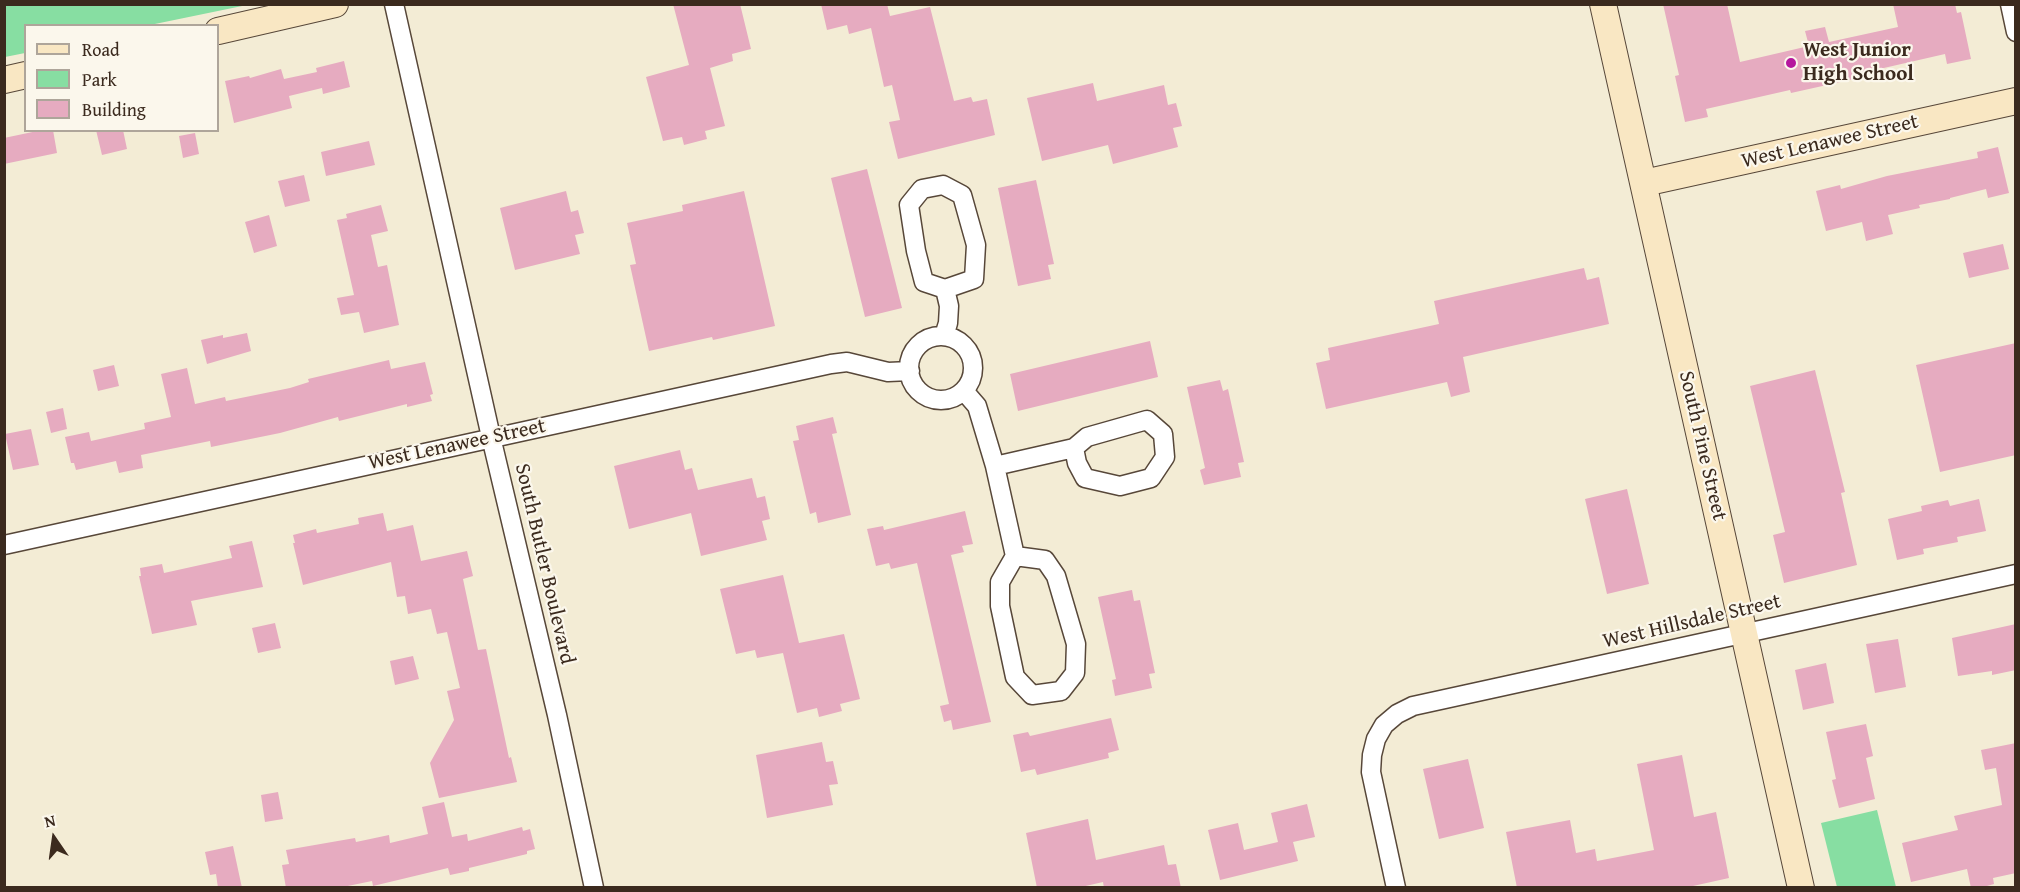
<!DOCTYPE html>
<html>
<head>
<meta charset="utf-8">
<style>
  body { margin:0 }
  #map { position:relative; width:2020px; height:892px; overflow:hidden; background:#f3ecd5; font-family:"Gentium Book Plus",serif }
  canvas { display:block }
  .frame { position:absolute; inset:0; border:6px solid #3b2a1e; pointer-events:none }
  .legend { position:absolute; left:24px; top:24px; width:195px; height:108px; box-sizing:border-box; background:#fbf7ec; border:2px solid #aea59a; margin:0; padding:8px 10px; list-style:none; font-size:18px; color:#3b2a1e }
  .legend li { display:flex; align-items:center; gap:12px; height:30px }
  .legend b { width:30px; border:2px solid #aea59a }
  .north { position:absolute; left:24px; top:808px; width:60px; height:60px; -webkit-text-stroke:4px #fbf7ec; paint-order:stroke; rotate:347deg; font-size:16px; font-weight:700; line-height:24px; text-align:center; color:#3b2a1e }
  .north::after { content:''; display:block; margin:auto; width:21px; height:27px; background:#3b2a1e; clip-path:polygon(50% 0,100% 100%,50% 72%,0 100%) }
</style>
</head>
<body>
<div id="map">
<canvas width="2020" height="892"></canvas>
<div class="frame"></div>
<ul class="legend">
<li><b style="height:8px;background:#f9e7c3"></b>Road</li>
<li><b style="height:16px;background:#87dea2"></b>Park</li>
<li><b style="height:16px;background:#e6abc0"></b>Building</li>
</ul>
<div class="north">N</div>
</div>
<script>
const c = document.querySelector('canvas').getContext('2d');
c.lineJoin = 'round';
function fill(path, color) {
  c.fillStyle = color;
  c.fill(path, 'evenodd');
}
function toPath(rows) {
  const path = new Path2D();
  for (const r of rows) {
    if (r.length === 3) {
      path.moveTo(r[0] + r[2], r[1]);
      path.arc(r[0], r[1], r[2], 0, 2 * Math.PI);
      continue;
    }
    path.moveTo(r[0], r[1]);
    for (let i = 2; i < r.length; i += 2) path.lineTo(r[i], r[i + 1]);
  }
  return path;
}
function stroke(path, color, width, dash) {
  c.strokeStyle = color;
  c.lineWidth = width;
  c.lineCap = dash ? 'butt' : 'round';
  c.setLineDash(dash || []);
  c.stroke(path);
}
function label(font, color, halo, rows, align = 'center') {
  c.font = font + ' "Gentium Book Plus",serif';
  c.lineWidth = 4.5;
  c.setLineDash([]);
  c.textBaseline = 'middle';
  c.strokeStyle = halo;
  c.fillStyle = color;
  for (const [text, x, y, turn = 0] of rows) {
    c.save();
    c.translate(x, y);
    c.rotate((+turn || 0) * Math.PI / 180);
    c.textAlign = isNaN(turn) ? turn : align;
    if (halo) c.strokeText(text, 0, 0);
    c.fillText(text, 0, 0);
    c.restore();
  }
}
const green = toPath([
  [4,5,5,4,247,5,150,25,26,26,25,53,5,57],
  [1877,810,1896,887,1837,887,1821,823]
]);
const building = toPath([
  [673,4,740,4,751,49,732,54,733,61,710,68,725,126,705,131,707,139,684,145,682,137,663,141,646,77,689,65],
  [821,4,887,4,890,16,930,7,954,101,971,97,973,102,987,99,995,135,898,159,889,122,900,120,892,85,884,87,871,28,849,34,847,25,827,30],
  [1663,4,1727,4,1740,62,1809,46,1805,31,1825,27,1829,42,1898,27,1893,4,1955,4,1957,13,1961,12,1971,59,1947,64,1945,54,1862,73,1863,77,1791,93,1790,90,1706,109,1708,117,1685,122,1675,76,1679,75],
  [344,61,350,87,323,94,322,88,289,96,292,108,234,123,225,81,249,76,250,78,281,69,284,79,317,72,316,68],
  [1093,83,1097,101,1164,85,1168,105,1176,103,1182,126,1173,128,1178,147,1113,164,1108,145,1042,161,1027,98],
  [42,130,53,130,57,153,4,164,4,138],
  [96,130,123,130,127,149,102,155],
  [195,133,199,154,183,158,179,136],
  [369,141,375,165,326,176,321,152],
  [1998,147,2009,193,1988,198,1986,189,1950,198,1950,199,1919,205,1920,208,1888,215,1893,234,1866,241,1862,222,1826,231,1816,191,1840,185,1841,189,1887,176,1978,158,1977,152],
  [867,169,902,308,865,317,831,178],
  [304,175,310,201,285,207,278,181],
  [1036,180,1054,264,1048,265,1051,279,1018,286,998,188],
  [566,191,571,212,578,210,584,233,575,235,580,254,515,270,500,208],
  [744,191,775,326,713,340,712,337,649,351,630,265,636,264,627,223,683,211,682,205],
  [381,205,388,231,371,235,378,267,387,265,399,325,364,333,359,312,341,315,337,298,354,295,337,220,347,218,346,214],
  [269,215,277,246,254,253,245,222],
  [2003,244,2009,269,1969,278,1963,253],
  [1584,268,1587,280,1599,277,1609,324,1463,357,1470,392,1451,397,1447,382,1326,409,1316,363,1330,360,1328,348,1439,324,1434,301],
  [247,333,251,351,207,364,201,340,223,335,223,338],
  [1150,341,1158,377,1018,411,1010,374],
  [2016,343,2016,455,1940,472,1916,365],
  [389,360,391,369,425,362,433,394,430,395,432,401,407,407,407,404,339,421,338,417,280,433,211,447,210,441,141,455,143,468,119,473,116,461,76,470,74,463,71,463,65,437,89,432,91,441,145,429,144,423,171,417,161,374,187,368,195,404,225,397,226,401,290,388,309,382,308,379],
  [114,365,119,386,98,391,93,370],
  [1815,370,1845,492,1841,493,1857,565,1784,583,1773,535,1785,532,1750,386],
  [1220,380,1223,391,1228,389,1244,462,1238,463,1241,477,1204,485,1200,470,1205,468,1187,387],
  [63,408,67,429,51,433,46,412],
  [833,417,837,433,832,434,851,515,818,523,816,512,810,514,793,441,799,440,796,426],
  [31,429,39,465,13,470,5,434],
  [680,450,685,470,692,468,698,490,752,478,757,498,765,496,770,519,762,521,767,540,701,556,691,513,629,529,614,466],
  [1627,489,1649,584,1607,594,1585,499],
  [1979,499,1986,531,1957,537,1958,542,1923,549,1924,554,1897,560,1888,519,1922,511,1921,506,1948,500,1950,506],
  [965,511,973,544,962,546,964,552,951,555,991,722,953,730,951,720,944,722,940,706,949,704,917,563,891,569,889,563,876,566,867,529,883,526,884,530],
  [383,513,387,531,413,525,421,561,467,551,473,576,463,579,478,650,486,649,509,758,511,757,517,782,439,798,430,763,454,720,447,691,460,688,447,632,437,634,431,609,408,614,405,596,397,597,391,562,303,585,293,543,295,543,293,535,316,529,317,533,359,524,358,518],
  [252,541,263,587,191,601,197,625,152,634,139,576,141,576,140,568,162,564,164,573,232,558,229,546],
  [783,575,799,643,844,634,860,699,840,704,842,711,819,717,817,708,797,713,783,653,757,658,755,650,736,654,720,589],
  [1132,590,1134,601,1140,600,1155,673,1149,674,1152,688,1115,696,1112,680,1116,679,1098,597],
  [275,623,281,648,258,653,252,628],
  [2016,624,2016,670,1992,675,1992,671,1958,676,1952,638],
  [1898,639,1906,687,1875,693,1866,644],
  [413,656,419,679,395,685,390,661],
  [1826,663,1834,703,1803,710,1795,670],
  [1111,718,1119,750,1108,753,1109,758,1037,775,1035,769,1021,772,1013,735,1028,732,1030,736],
  [1866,724,1873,756,1866,758,1875,799,1839,808,1832,780,1836,779,1826,732],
  [822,742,826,762,833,761,838,784,829,785,833,805,767,818,756,755],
  [2016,743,2016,873,1993,878,1994,884,1980,888,1971,888,1967,869,1911,882,1902,843,1958,830,1954,816,2002,805,1996,768,1985,770,1981,750],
  [1682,755,1694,817,1716,812,1729,878,1684,888,1517,888,1506,832,1570,820,1576,853,1595,849,1597,861,1654,850,1637,764],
  [1468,759,1484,828,1439,839,1423,769],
  [278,792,283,819,265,822,261,795],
  [444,802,452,837,467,834,468,841,522,827,523,831,530,829,535,849,527,851,527,854,469,868,469,871,450,875,448,868,373,886,372,881,338,888,286,888,282,865,289,864,286,850,355,838,356,842,389,835,390,843,428,834,422,807],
  [1307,804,1315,837,1293,842,1298,861,1220,880,1208,830,1238,823,1244,850,1278,842,1271,813],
  [1088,819,1096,860,1164,845,1168,865,1176,864,1181,888,1104,888,1103,882,1077,888,1037,888,1026,833],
  [233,846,242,888,218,888,216,874,210,875,205,852]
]);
const street = toPath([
  [394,4,491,437,557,715,594,888],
  [2010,4,2016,32],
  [944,336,948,323,949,306,945,289,974,279,976,245,962,195,943,185,922,189,909,205,916,251,924,282,945,289],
  [941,368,32],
  [964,391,977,406,995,466,1015,556,1000,582,1000,606,1015,677,1032,695,1061,691,1075,673,1076,644,1056,576,1045,560,1015,556],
  [995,466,1074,448,1087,437,1147,420,1163,434,1165,457,1151,478,1120,486,1085,478,1077,463,1074,448],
  [4,545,831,364,847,362,888,372,910,371],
  [1396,888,1371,772,1372,755,1376,739,1384,725,1397,714,1413,706,2016,574]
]);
const secondary = toPath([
  [1603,4,1801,888],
  [218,31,335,4],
  [4,80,26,75],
  [1644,183,2016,101]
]);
const markers = [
  [1791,63,6,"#b5179e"]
];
const poiNames = [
  ["West Junior",1803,51],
  ["High School",1803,75]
];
const streetNames = [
  ["West Lenawee Street",1830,142,-13],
  ["West Lenawee Street",457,445,-12],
  ["South Pine Street",1702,446,77],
  ["South Butler Boulevard",544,564,77],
  ["West Hillsdale Street",1692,622,-13]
];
fill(green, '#87dea2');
fill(building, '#e6abc0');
stroke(street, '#574739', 21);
stroke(secondary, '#574739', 28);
stroke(street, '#fff', 18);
stroke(secondary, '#f9e7c3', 26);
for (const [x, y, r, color] of markers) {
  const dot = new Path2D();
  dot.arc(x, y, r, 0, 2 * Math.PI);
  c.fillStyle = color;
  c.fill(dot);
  stroke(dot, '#fbf7ec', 2);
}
label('bold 21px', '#3b2a1e', '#fbf7ec', poiNames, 'left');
label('21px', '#3b2a1e', '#fbf7ec', streetNames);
</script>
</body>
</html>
